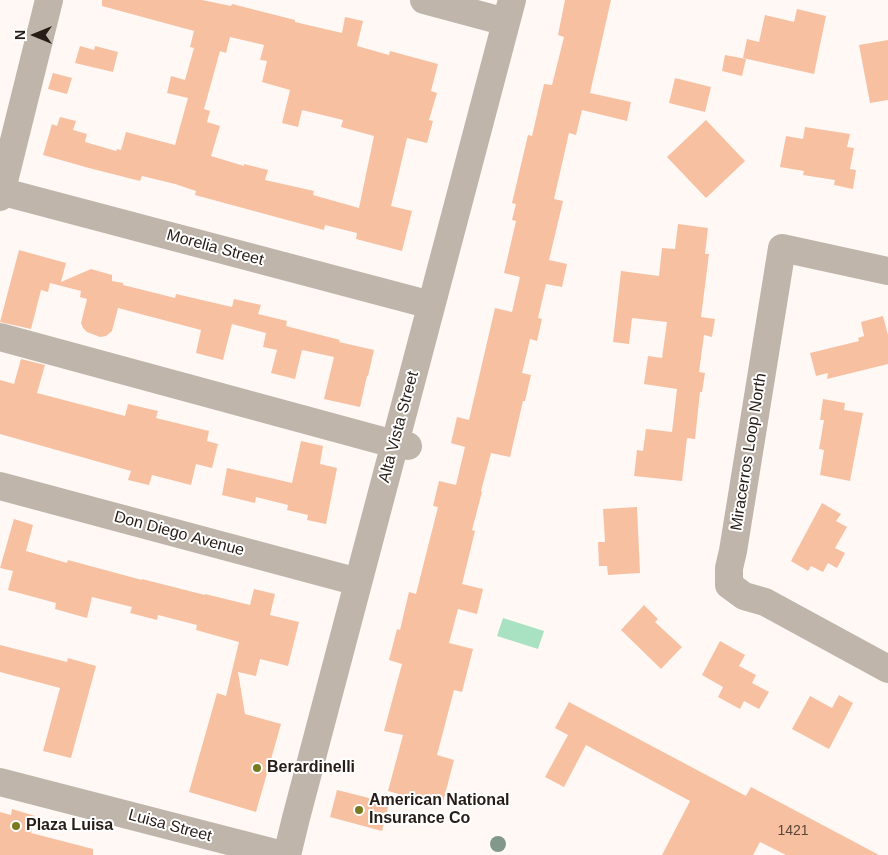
<!DOCTYPE html>
<html>
<head>
<meta charset="utf-8">
<style>
  body { margin:0 }
  #map { position:relative; width:888px; height:855px; overflow:hidden; background:#fff8f5; font-family:Helvetica,sans-serif }
  canvas { display:block }
  .north { position:absolute; left:10px; top:10px; width:50px; height:50px; -webkit-text-stroke:4px #fff; paint-order:stroke; rotate:270deg; font-size:14px; font-weight:700; line-height:20px; text-align:center; color:#271c16 }
  .north::after { content:''; display:block; margin:auto; width:18px; height:22px; background:#271c16; clip-path:polygon(50% 0,100% 100%,50% 72%,0 100%) }
</style>
</head>
<body>
<div id="map">
<canvas width="888" height="855"></canvas>
<div class="north">N</div>
</div>
<script>
const c = document.querySelector('canvas').getContext('2d');
c.lineJoin = 'round';
function fill(path, color) {
  c.fillStyle = color;
  c.fill(path, 'evenodd');
}
function toPath(rows) {
  const path = new Path2D();
  for (const r of rows) {
    path.moveTo(r[0], r[1]);
    for (let i = 2; i < r.length; i += 2) path.lineTo(r[i], r[i + 1]);
  }
  return path;
}
function stroke(path, color, width, dash) {
  c.strokeStyle = color;
  c.lineWidth = width;
  c.lineCap = dash ? 'butt' : 'round';
  c.setLineDash(dash || []);
  c.stroke(path);
}
function label(font, color, halo, rows, align = 'center') {
  c.font = font + ' Helvetica,sans-serif';
  c.lineWidth = 4;
  c.setLineDash([]);
  c.textBaseline = 'middle';
  c.strokeStyle = halo;
  c.fillStyle = color;
  for (const [text, x, y, turn = 0] of rows) {
    c.save();
    c.translate(x, y);
    c.rotate((+turn || 0) * Math.PI / 180);
    c.textAlign = isNaN(turn) ? turn : align;
    if (halo) c.strokeText(text, 0, 0);
    c.fillText(text, 0, 0);
    c.restore();
  }
}
const green = toPath([
  [503,618,544,631,538,649,497,636]
]);
const building = toPath([
  [102,0,202,0,231,6,232,4,295,20,295,22,342,33,345,17,363,21,357,46,389,55,390,51,438,64,431,91,437,93,429,120,433,121,427,143,407,138,391,206,412,211,402,251,356,239,357,233,325,225,324,230,195,195,196,191,175,184,142,176,140,181,89,168,43,155,52,124,57,126,60,117,76,121,73,130,87,134,85,142,116,151,117,149,121,150,126,132,175,145,188,98,167,93,171,76,185,80,194,48,190,47,194,31,102,6],
  [230,37,264,45,260,60,267,61,262,82,290,90,282,123,298,127,302,110,343,120,341,127,374,136,359,208,313,195,314,191,265,180,268,170,244,164,244,166,211,156,220,126,207,122,210,111,204,109,220,51,226,53],
  [565,0,611,0,590,93,631,102,627,121,582,110,576,135,569,133,554,199,563,201,549,260,567,264,562,287,546,284,538,318,542,319,537,341,530,339,522,373,531,375,525,401,523,401,510,457,491,453,481,491,482,492,472,530,475,531,462,584,483,589,477,614,458,609,449,643,473,649,462,692,454,690,437,755,454,760,442,806,388,791,403,735,384,731,402,664,389,660,397,629,400,630,409,592,416,594,438,507,433,506,439,481,456,485,465,447,451,443,457,417,469,420,495,308,512,312,520,277,504,273,516,221,512,220,516,204,512,203,528,135,532,136,544,84,552,85,564,37,558,35],
  [797,9,826,16,814,74,743,58,747,39,759,42,765,15,794,22],
  [888,40,888,100,870,103,859,45],
  [80,46,94,50,95,46,118,52,113,72,75,63],
  [725,55,746,59,742,76,722,71],
  [53,73,72,78,67,94,48,89],
  [675,78,711,87,705,112,669,103],
  [706,120,745,161,706,198,667,157],
  [805,127,850,134,847,147,854,148,850,169,856,170,853,189,834,185,835,180,803,175,804,171,780,167,786,136,803,139],
  [678,224,708,228,705,254,709,254,701,317,715,319,712,337,704,335,699,372,705,373,702,392,700,392,695,439,687,438,682,481,634,476,637,450,643,451,646,429,672,432,677,389,644,384,648,356,662,358,667,322,632,318,629,344,613,342,621,271,659,276,662,248,675,249],
  [19,250,66,263,61,282,91,269,112,275,112,281,123,283,123,285,175,298,176,294,232,307,234,299,261,305,258,314,287,321,286,326,340,340,339,342,374,350,368,376,367,376,360,407,324,399,334,357,302,350,295,379,271,373,277,350,263,347,266,333,232,324,223,360,196,353,201,330,118,308,112,331,106,336,100,337,87,332,83,328,81,323,87,299,80,297,81,291,50,283,48,292,41,290,31,329,0,322],
  [883,316,888,335,888,364,827,379,828,373,816,376,810,353,859,341,858,338,864,336,861,322],
  [21,359,45,365,37,393,125,416,128,404,158,411,156,418,209,431,207,441,218,444,212,468,196,464,191,485,152,475,149,485,128,480,131,471,0,434,0,380,14,384],
  [823,399,845,403,844,410,863,413,850,481,820,475,824,450,819,449,824,420,820,420],
  [301,441,323,446,320,464,337,468,326,524,307,520,308,515,287,510,288,505,256,497,255,503,222,495,227,468,292,483],
  [822,503,841,514,836,521,847,527,835,548,845,553,837,568,828,563,823,572,811,566,808,571,791,561],
  [637,507,640,573,608,575,607,566,599,566,598,542,605,542,603,509],
  [14,519,33,525,26,551,67,563,68,560,142,580,142,579,205,595,205,594,250,605,254,589,275,594,270,615,299,622,288,666,260,659,256,676,238,672,245,714,281,724,256,812,189,792,217,693,226,696,239,642,196,630,197,625,158,615,157,620,130,613,132,607,92,597,87,618,55,609,56,603,8,590,13,571,0,568],
  [644,605,658,619,655,622,682,647,661,669,621,630],
  [720,641,745,655,739,666,756,675,752,683,769,692,759,709,744,701,740,709,718,697,723,687,702,675],
  [0,645,67,662,68,658,96,666,71,758,43,751,60,688,0,672],
  [839,695,853,703,829,749,792,729,810,696,832,708],
  [569,702,746,796,751,787,879,855,786,855,760,842,753,855,662,855,690,801,586,745,564,787,545,777,568,735,555,728],
  [337,790,389,803,382,831,330,817],
  [12,809,35,816,31,833,93,849,93,855,0,855,0,812,11,815]
]);
const minor = toPath([
  [424,0,506,22],
  [0,191,431,305],
  [0,197,49,0],
  [888,271,782,248,733,551,729,568,729,585,744,596,765,602,888,669],
  [0,337,394,444,408,446],
  [0,486,358,582],
  [0,782,283,855],
  [287,855,296,818,512,0]
]);
const trees = [
  [498,844]
];
const markers = [
  [257,768,5,"#79791f"],
  [359,810,5,"#79791f"],
  [16,826,5,"#79791f"]
];
const numberNames = [
  ["1421",793,831]
];
const streetNames = [
  ["Morelia Street",215,248,15],
  ["Alta Vista Street",399,427,-75],
  ["Miracerros Loop North",749,452,-81],
  ["Don Diego Avenue",179,534,15],
  ["Luisa Street",170,826,15]
];
const poiNames = [
  ["Berardinelli",267,768],
  ["American National",369,801],
  ["Insurance Co",369,819],
  ["Plaza Luisa",26,826]
];
fill(green, '#a9e1c3');
fill(building, '#f7c1a1');
stroke(minor, '#bfb5ab', 28);
c.fillStyle = '#82988b';
for (const [x, y] of trees) {
  c.beginPath();
  c.arc(x, y, 8, 0, 2 * Math.PI);
  c.fill();
}
for (const [x, y, r, color] of markers) {
  const dot = new Path2D();
  dot.arc(x, y, r, 0, 2 * Math.PI);
  c.fillStyle = color;
  c.fill(dot);
  stroke(dot, '#fff', 2);
}
label('14px', '#5b4539', null, numberNames);
label('16px', '#271c16', '#fff', streetNames);
label('bold 16px', '#271c16', '#fff', poiNames, 'left');
</script>
</body>
</html>
